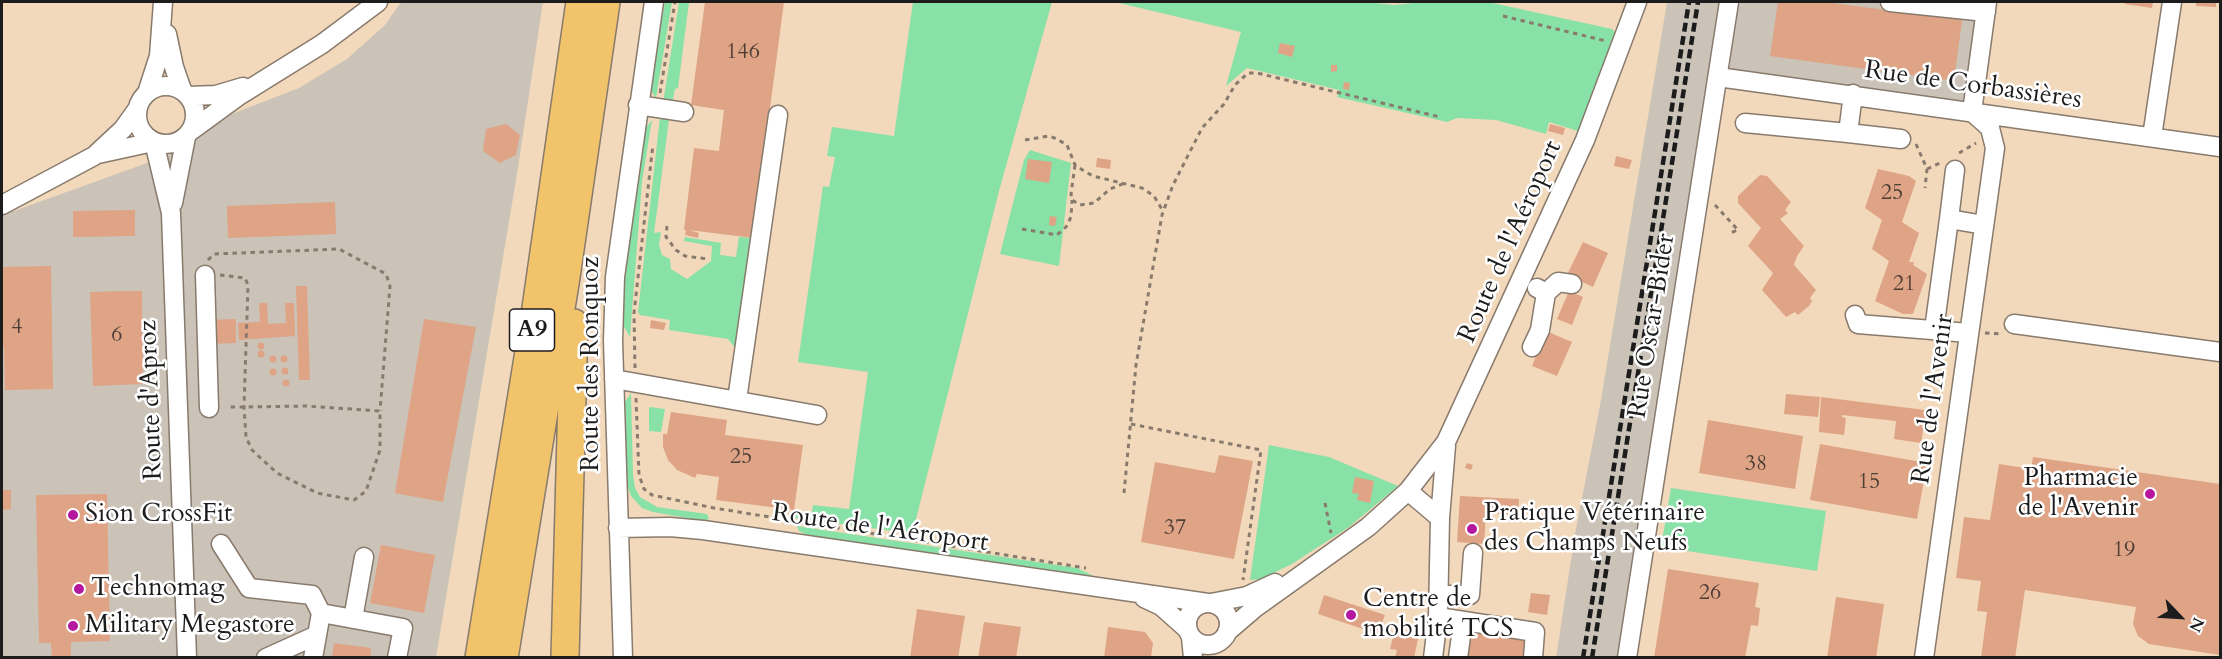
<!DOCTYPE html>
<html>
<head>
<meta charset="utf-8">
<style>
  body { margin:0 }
  #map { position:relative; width:2222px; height:659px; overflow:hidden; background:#f3d9bb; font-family:Cardo,serif }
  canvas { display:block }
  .frame { position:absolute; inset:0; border:3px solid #1c1c1c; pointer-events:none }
  .north { position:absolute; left:2150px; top:587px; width:60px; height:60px; -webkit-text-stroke:4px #fff; paint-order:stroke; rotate:115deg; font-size:16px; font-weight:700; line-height:24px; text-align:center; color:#1c1c1c }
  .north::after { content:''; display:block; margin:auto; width:21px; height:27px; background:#1c1c1c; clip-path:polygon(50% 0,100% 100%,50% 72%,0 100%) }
</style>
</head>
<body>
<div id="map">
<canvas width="2222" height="659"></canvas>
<div class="frame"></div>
<div class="north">N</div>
</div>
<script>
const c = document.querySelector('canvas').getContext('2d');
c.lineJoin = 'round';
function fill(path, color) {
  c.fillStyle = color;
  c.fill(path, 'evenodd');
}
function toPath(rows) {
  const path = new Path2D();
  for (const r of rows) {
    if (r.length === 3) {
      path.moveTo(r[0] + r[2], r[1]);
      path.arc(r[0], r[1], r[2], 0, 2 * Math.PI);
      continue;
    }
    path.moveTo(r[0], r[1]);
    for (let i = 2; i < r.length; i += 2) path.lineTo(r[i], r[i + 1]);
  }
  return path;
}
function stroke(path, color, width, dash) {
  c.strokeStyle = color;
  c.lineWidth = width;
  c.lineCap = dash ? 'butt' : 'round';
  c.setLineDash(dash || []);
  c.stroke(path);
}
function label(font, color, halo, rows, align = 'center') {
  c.font = font + ' Cardo,serif';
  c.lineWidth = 5;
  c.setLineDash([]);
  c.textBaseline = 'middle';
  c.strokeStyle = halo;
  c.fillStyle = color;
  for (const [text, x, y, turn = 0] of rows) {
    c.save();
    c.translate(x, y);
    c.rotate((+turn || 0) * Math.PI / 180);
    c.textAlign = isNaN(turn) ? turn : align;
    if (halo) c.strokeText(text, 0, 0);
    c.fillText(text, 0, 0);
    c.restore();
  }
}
const industrial = toPath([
  [401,2,543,2,517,174,436,657,2,658,2,205,14,211,172,154,232,114,299,88,347,59,385,25],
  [1667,2,1995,2,1981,113,1718,77,1627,657,1556,658,1575,534,1601,400]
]);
const green = toPath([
  [665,2,672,2,656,98,651,91,651,84],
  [679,2,689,2,678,88,675,89,672,104,663,103],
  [913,2,1052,2,999,191,914,527,915,534,795,518,796,513,812,512,813,505,849,509,868,372,798,362,823,186,829,187,835,157,827,156,832,127,894,136],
  [1115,2,1367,2,1394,5,1422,2,1488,2,1612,29,1616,33,1581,132,1549,122,1546,134,1496,120,1457,118,1447,122,1337,97,1339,90,1247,68,1226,86,1241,32],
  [660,117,669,120,654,233,661,232,659,245,662,255,670,259,671,269,687,279,711,261,712,246,684,241,685,237,721,243,720,255,736,257,739,237,753,238,737,350,728,339,669,330,670,320,640,315,638,312],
  [652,120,642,182,630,337,623,325,625,263,644,130],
  [1030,150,1071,163,1059,266,1000,254,1024,160],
  [631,393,633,475,635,488,640,497,657,507,707,514,709,519,704,521,653,512,642,508,631,496,627,485,625,402],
  [649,407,665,409,661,432,649,431],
  [1269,445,1329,457,1398,486,1349,527,1292,564,1261,579,1250,580],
  [1671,488,1826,511,1817,571,1661,547],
  [797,526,1077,568,1094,576,809,536,799,531]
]);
const building = toPath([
  [705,2,784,2,753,238,689,230,699,233,698,238,685,235,686,230,684,230,694,148,719,151,724,110,691,105],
  [1778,2,1825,2,1962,20,1954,81,1770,56],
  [2125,2,2153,2,2152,8,2125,4],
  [2196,2,2216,2,2216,7,2196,6],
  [1280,43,1295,46,1292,57,1278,53],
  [1331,65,1337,65,1337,71,1331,72],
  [1344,82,1350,83,1349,90,1343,89],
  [506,124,520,135,516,155,500,163,483,151,486,129],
  [1550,124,1565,128,1563,135,1548,131],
  [1616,156,1632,160,1629,169,1614,166],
  [1097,158,1111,160,1110,169,1096,167],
  [1028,159,1052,162,1049,183,1025,179],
  [1878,169,1909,176,1916,181,1902,222,1919,233,1909,262,1914,262,1913,265,1927,274,1913,314,1903,314,1875,301,1889,261,1872,249,1882,220,1865,208],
  [1760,175,1767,176,1791,202,1785,210,1788,213,1780,219,1804,246,1797,256,1794,265,1816,290,1810,298,1812,301,1809,306,1798,315,1795,312,1786,317,1762,290,1773,273,1748,246,1761,228,1738,203,1738,196],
  [335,202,336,234,228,238,227,206],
  [135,210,135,236,73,237,73,211],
  [1050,216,1057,217,1055,226,1049,225],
  [1583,242,1608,253,1593,287,1567,275],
  [51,266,53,389,5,390,4,346,2,346,2,267],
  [296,286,307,286,310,380,299,380],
  [128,291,142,291,143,384,93,386,90,292],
  [1569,291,1583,297,1572,325,1557,319],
  [259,303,267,303,268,324,286,323,285,303,294,303,295,336,239,340,238,323,260,322],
  [236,319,236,343,210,344,210,320],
  [424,319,476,327,443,502,395,493],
  [651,320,666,323,664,330,650,328],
  [1546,331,1572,342,1557,376,1532,366],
  [261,346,3.5],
  [261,354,3.5],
  [284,359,3.5],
  [273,359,3.5],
  [285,371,3.5],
  [273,372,3.5],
  [286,383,3.5],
  [1786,394,1820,397,1818,417,1784,414],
  [1821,397,1933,411,1931,426,1924,424,1921,443,1894,439,1896,421,1842,415,1842,417,1846,418,1844,435,1819,432],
  [671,412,727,420,725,435,803,445,794,510,716,500,719,477,697,474,695,478,677,470,668,460,663,447,663,434,667,434],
  [1708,420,1803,436,1795,489,1699,473],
  [1820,444,1927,463,1917,519,1810,500],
  [1219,455,1253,461,1234,559,1141,542,1155,462,1215,473],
  [2033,457,2220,484,2220,655,2149,644,2138,636,2133,624,2136,607,2025,590,2015,658,1981,658,1987,612,1977,611,1981,581,1956,578,1964,517,1990,520,1999,464,2031,469],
  [1467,463,1473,465,1471,470,1465,468],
  [1355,477,1374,481,1370,503,1357,500,1359,494,1352,493],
  [2,490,11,490,11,509,2,510],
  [107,494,110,641,71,642,71,658,52,658,51,643,39,643,36,495],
  [1460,496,1519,499,1518,515,1486,513,1484,544,1457,542],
  [381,545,435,555,424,613,370,603],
  [1668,569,1759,583,1755,607,1760,608,1758,626,1751,625,1745,658,1654,658],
  [1531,593,1550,595,1547,615,1528,612],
  [1324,595,1385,615,1378,634,1318,614],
  [1836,597,1884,604,1876,658,1827,658],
  [917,609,965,616,958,658,910,658],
  [984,622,1021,627,1016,658,978,658],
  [1108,627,1145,632,1153,643,1151,658,1104,658],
  [1469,629,1527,637,1524,658,1465,658],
  [1394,633,1418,639,1414,658,1395,658,1397,650,1390,649],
  [334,643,371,648,370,658,332,658]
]);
const path = toPath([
  [1503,16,1606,41],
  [660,93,675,2],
  [1025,140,1049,136,1057,139,1067,145,1075,165,1084,171,1093,176,1142,188,1154,196,1163,211],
  [1916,144,1927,169,1925,188],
  [1959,153,1976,143],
  [1075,165,1071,194,1072,200,1080,205,1094,203,1110,189,1125,183],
  [1927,169,1940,163],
  [1715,205,1738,230,1730,233],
  [667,226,666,237,676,250,685,256,708,259],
  [1022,229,1057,235,1066,227,1071,217,1072,200],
  [208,260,214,254,339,249,386,274,390,286,380,411],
  [220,275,245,278,248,285,244,407,246,437,252,450,277,473,317,493,354,500,366,491,380,450,380,411,306,406,244,407,226,407],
  [1985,333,2002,334],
  [635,368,634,313,653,144],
  [636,398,639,475,644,489,652,495,714,508,1086,568],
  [1131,424,1261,450,1243,580],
  [1124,493,1136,365,1162,215,1173,185,1202,128,1224,104,1235,85,1248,73,1257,73,1440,117],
  [1325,503,1331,533]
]);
const minor = toPath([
  [1890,2,1986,12],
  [167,34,174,67,182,90],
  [1718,77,2220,147],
  [166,115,29],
  [147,93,159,56,163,2],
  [1853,94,1848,133,1901,139],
  [189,96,216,95,243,87],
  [638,105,684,112],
  [1745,123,1848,133],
  [192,130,240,95,322,44,378,2],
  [2152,137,2172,2],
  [154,142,171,213,187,658],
  [98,154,153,142],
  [1955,170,1949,219,1984,225],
  [173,203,186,137],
  [2,205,94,156,123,129,138,108],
  [205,275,209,408],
  [1537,288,1546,293,1558,282,1572,284],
  [1855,315,1858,324,1969,333],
  [2014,324,2220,352],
  [1934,330,1949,219],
  [1532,347,1540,330,1546,293],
  [614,379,817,415],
  [737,400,778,115],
  [1408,491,1440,518,1438,617,1433,658],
  [1440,518,1446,446],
  [618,528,670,527,703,530,1208,603],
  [221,544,249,588,312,595,321,613],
  [1439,595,1470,595,1473,553],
  [1144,598,1161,606,1188,630],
  [1211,603,1247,596,1275,583],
  [1208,624,21],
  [1438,617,1535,632,1533,658],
  [353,619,364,557],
  [1227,632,1255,608,1368,527,1408,491,1446,442,1585,140,1637,2],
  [1191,637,1193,658],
  [266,658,317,635],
  [313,658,321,613,403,628,397,658],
  [623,658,613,341,615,277,654,2],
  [1458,658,1463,621],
  [1627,658,1729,2],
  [1924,658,1995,148,1990,128,1972,112,1987,2]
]);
const highway = toPath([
  [479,658,535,315,580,2],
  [504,658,566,277,606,2],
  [565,658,574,323]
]);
const rail = toPath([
  [1583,658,1689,2],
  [1592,658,1698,2]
]);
const markers = [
  [2150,494,6,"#b5179e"],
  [73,515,6,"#b5179e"],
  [1472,529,6,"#b5179e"],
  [79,589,6,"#b5179e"],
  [1351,615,6,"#b5179e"],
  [73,626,6,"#b5179e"]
];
const numberNames = [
  ["146",743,53],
  ["25",1892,194],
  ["21",1904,285],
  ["4",17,328],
  ["6",117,336],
  ["25",741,458],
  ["38",1756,465],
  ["15",1869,483],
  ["37",1175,529],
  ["19",2124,551],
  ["26",1710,594]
];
const shields = [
  [532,330,45]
];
const shieldNames = [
  ["A9",532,330]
];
const streetNames = [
  ["Rue de Corbassières",1973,86,8],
  ["Route de l'Aéroport",1511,242,-66],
  ["Rue Oscar-Bider",1653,326,-81],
  ["Route des Ronquoz",592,364,-90],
  ["Rue de l'Avenir",1934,399,-82],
  ["Route d'Aproz",152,400,-92],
  ["Route de l'Aéroport",880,529,8]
];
const poiNames = [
  ["Pharmacie",2138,479,"right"],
  ["de l'Avenir",2138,509,"right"],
  ["Pratique Vétérinaire",1484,514],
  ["des Champs Neufs",1484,544],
  ["Sion CrossFit",85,515],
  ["Technomag",91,589],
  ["Centre de",1363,600],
  ["mobilité TCS",1363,630],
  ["Military Megastore",85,626]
];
fill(industrial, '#cbc3b8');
fill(green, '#88e1a6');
fill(building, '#dfa385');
stroke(minor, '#887a6c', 21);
stroke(highway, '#887a6c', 30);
stroke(path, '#887a6c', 3, [4.5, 4.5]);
stroke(minor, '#fff', 18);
stroke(highway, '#f1c36a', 27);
stroke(rail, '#1c1c1c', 4.5, [9, 4.5]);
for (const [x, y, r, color] of markers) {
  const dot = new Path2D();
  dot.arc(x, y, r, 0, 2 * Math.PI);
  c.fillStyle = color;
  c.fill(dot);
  stroke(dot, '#fff', 2);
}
label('22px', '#4d3e36', null, numberNames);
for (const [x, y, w] of shields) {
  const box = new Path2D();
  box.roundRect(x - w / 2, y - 21, w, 42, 4.5);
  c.fillStyle = '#fff';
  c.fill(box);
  stroke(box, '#1c1c1c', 1.5);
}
label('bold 24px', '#1c1c1c', null, shieldNames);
label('26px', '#1c1c1c', '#fff', streetNames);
label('26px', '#1c1c1c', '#fff', poiNames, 'left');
</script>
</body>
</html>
